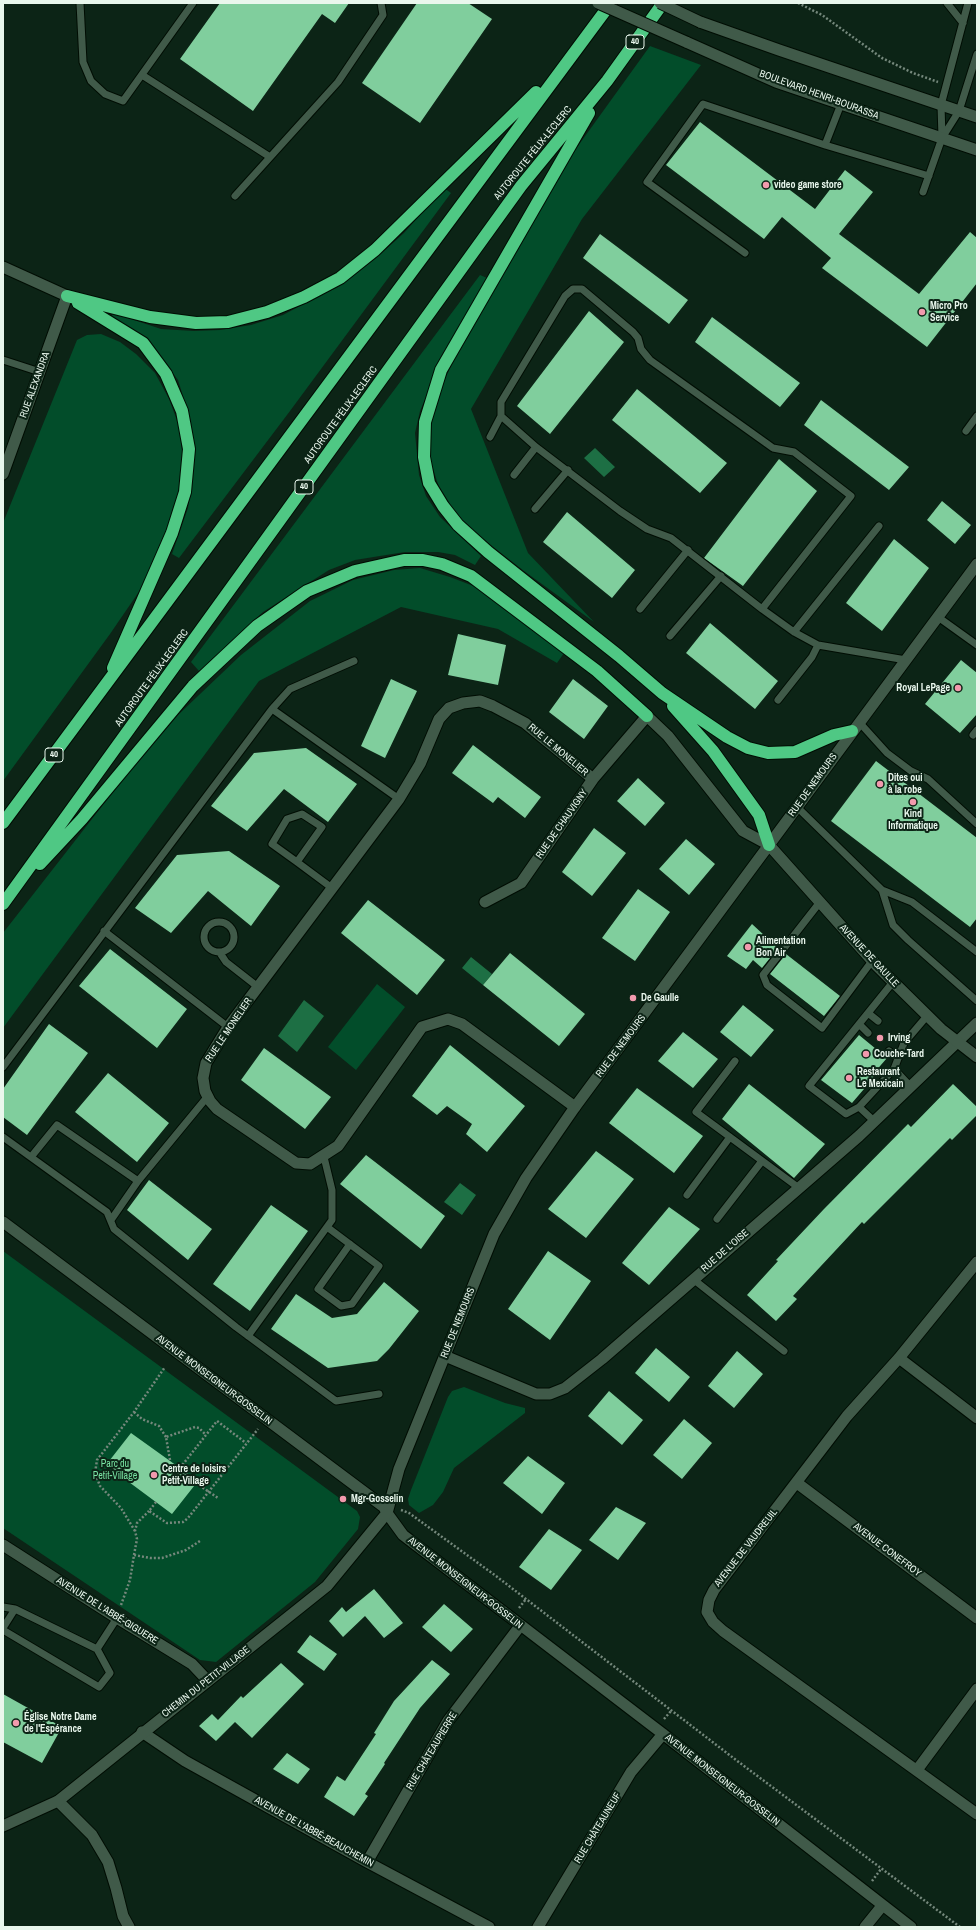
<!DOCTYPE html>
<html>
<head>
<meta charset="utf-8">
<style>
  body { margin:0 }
  #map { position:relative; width:980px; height:1930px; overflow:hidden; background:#0c2416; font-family:"Archivo Narrow",sans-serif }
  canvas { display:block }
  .frame { position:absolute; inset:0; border:4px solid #e9f7ed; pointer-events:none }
</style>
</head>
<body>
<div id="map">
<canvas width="980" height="1930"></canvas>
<div class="frame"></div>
</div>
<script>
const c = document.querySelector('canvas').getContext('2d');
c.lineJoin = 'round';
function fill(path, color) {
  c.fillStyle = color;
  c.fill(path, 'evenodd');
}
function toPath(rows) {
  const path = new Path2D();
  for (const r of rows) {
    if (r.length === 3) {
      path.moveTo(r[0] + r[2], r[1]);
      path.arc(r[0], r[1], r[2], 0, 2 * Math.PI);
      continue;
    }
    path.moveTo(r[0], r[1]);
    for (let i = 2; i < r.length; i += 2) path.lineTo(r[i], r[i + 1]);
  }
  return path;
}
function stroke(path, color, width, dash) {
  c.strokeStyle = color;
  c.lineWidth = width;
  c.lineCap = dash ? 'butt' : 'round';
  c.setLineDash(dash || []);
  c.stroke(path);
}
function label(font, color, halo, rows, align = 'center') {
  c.font = font + ' "Archivo Narrow",sans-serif';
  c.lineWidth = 4;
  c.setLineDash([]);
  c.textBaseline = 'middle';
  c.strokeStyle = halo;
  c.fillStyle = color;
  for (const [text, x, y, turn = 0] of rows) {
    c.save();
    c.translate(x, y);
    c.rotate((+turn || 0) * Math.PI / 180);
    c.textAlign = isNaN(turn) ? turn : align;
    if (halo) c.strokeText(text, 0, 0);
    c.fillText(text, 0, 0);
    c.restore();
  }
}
const green = toPath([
  [650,46,701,65,582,219,471,409,528,553,594,622,524,571,469,528,442,497,430,459,429,427,438,394,457,353,552,182],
  [444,188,451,193,290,411,179,558,172,554,188,508,192,482,193,449,191,422,178,380,164,361,153,347,111,318,113,313,161,329,194,331,220,330,251,325,283,315,343,283,375,259,404,233],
  [480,275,487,278,432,383,420,411,415,433,419,475,426,496,440,517,481,556,475,565,455,555,438,552,405,552,355,560,329,570,263,612,199,671,191,662],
  [101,334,120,342,136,354,155,373,169,399,179,426,183,458,179,489,171,524,149,577,110,634,3,781,3,523,77,340,87,335],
  [420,568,450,577,476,587,564,653,557,663,498,629,401,607,259,681,3,1028,3,933,124,778,178,715,241,655,310,601,353,580,394,570],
  [377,984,405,1007,356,1070,328,1047],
  [3,1251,357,1511,360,1517,358,1529,315,1582,216,1662,200,1660,3,1528],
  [464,1387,505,1403,525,1408,525,1413,454,1468,443,1492,433,1505,419,1513,409,1505,408,1499,411,1490,448,1397,452,1391]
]);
const water = toPath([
  [595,448,615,467,604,477,584,458],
  [471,957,492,974,483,985,462,968],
  [304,1000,324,1016,297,1052,278,1036],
  [460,1183,476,1195,462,1215,444,1202]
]);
const building = toPath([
  [220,3,349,3,335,23,322,14,253,111,180,59],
  [417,3,468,3,492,19,420,123,362,83],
  [700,122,815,209,845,170,873,192,839,234,919,294,970,232,977,238,977,283,927,347,822,268,831,258,782,217,764,239,666,165],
  [600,234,688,300,669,324,583,258],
  [589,311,624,342,550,434,517,406],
  [712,317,800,383,780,407,695,342],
  [637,389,727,463,700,493,612,420],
  [821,400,909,467,889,490,804,425],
  [779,459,817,491,743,586,704,558],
  [942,501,971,525,955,544,927,520],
  [567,512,635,570,612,598,543,542],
  [894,539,929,568,882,631,846,603],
  [710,623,778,681,755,709,686,653],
  [458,634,506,645,498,685,448,675],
  [961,660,977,673,977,714,960,733,925,704],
  [391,679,417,691,385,758,361,746],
  [573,679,608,706,584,739,549,712],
  [473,745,541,797,525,818,498,797,493,803,452,773],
  [306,748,357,784,328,822,284,789,247,831,211,806,254,753],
  [876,761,977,838,977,918,970,927,831,821],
  [638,778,665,803,645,826,617,801],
  [594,828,626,853,592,896,562,872],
  [686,839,715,864,689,895,659,869],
  [229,851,280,886,251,926,208,891,171,933,135,908,177,855],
  [638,889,670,912,635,961,602,938],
  [368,900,445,960,417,995,341,933],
  [752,924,778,948,762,968,753,960,746,969,727,956],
  [110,949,187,1009,157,1048,79,986],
  [510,953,585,1014,559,1046,483,985],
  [786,954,840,996,824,1016,770,974],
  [743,1005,774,1030,751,1057,720,1032],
  [49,1024,88,1053,27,1135,3,1117,3,1089],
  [683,1032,718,1059,693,1088,658,1061],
  [859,1035,887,1058,874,1073,876,1075,852,1103,821,1080],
  [450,1045,525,1106,487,1152,466,1134,472,1124,447,1106,437,1115,412,1096],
  [264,1048,331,1097,305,1129,241,1080],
  [108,1073,169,1123,137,1162,75,1112],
  [749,1084,825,1144,794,1178,722,1119],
  [953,1084,977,1107,977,1115,952,1140,950,1138,864,1224,862,1222,793,1296,797,1299,776,1321,747,1295,778,1261,776,1260,824,1209,908,1124,911,1127],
  [637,1088,703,1136,674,1173,609,1123],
  [596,1151,634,1179,586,1238,548,1209],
  [366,1155,445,1216,421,1249,340,1184],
  [149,1180,212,1229,188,1260,127,1210],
  [271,1205,308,1231,250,1311,213,1284],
  [669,1207,700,1229,649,1285,622,1263],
  [548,1251,591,1281,550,1340,508,1309],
  [384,1282,419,1311,389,1349,377,1361,328,1368,271,1329,296,1294,332,1318,357,1314],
  [656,1348,690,1377,669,1402,635,1373],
  [737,1351,763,1374,734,1408,708,1386],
  [609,1391,643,1420,622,1445,588,1416],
  [684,1419,712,1443,682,1479,653,1455],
  [131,1433,198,1481,172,1514,106,1465],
  [528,1456,565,1483,542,1514,503,1483],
  [616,1507,646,1523,618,1560,589,1540],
  [549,1529,582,1550,551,1590,519,1567],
  [374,1589,403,1623,384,1638,365,1616,343,1637,329,1621,342,1607,346,1612],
  [444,1604,473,1629,451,1652,422,1627],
  [310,1635,337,1654,324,1671,297,1652],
  [432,1660,450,1674,420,1708,384,1763,385,1764,365,1794,368,1796,354,1816,324,1797,337,1776,345,1781,376,1734,374,1733,394,1701],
  [281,1663,304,1684,252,1738,235,1722,216,1741,199,1726,212,1714,218,1720,241,1696,243,1698],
  [3,1694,62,1727,42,1763,3,1742],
  [287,1753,310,1769,298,1784,273,1769]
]);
const path = toPath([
  [798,3,822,15,882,58,913,73,938,82],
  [134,1412,142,1419,159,1426,166,1437],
  [170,1460,166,1437,195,1427,199,1428,206,1435],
  [180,1468,217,1421,246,1443],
  [196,1483,218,1498],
  [156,1502,149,1511,167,1523,183,1522,188,1518,258,1429],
  [401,1510,409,1513,496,1576,736,1760,960,1927],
  [135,1531,121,1508,100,1486,95,1473,97,1460,134,1412,165,1367],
  [134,1555,137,1539,135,1531,137,1523,149,1511],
  [121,1605,130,1580,134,1555,150,1558,162,1558,186,1550,200,1541],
  [519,1608,526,1599],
  [664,1719,671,1711],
  [872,1881,881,1869]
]);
const service = toPath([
  [80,3,83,62,91,81,105,94,123,101,193,3],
  [947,3,963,23],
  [142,75,270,157],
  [942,138,941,105,968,3],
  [825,145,929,176],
  [923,192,942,138,959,111,977,54],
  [235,196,338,82,383,15,381,3],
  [745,253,647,182,703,104,825,145,841,104],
  [3,360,40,372],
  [966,431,977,416],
  [490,437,501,416],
  [514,475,536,447],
  [535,509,568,470],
  [640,609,688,550],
  [762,609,851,496,794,452,773,448,650,360,641,349,638,338,633,332,582,289,573,289,565,296,501,402,501,416,536,447,620,511,647,529,671,538,762,609,794,632,818,645,906,660],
  [938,617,977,645],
  [794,632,879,526],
  [670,636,721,576],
  [778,700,812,657,818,645],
  [272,709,290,689,354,661],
  [859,722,887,753,911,771,928,779,977,824],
  [973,735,977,730],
  [797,807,882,890,893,925,908,940,977,1001],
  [297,862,322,827,302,814,287,819,272,844,297,862,332,888],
  [882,890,912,902,977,952],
  [820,902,763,975,767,985,822,1028,872,961],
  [219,937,15],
  [104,931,228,1027],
  [220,953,226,962,258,987],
  [868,1013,878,1021],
  [859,1024,868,1033],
  [889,1051,898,1058],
  [735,1061,696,1112,799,1188],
  [3,1067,272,709,399,799],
  [894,1069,910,1086],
  [859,1107,894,1069,904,1043,927,1016],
  [874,1121,859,1107,846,1114,809,1086,893,982],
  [3,1137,107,1212,114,1229,236,1327,336,1401,379,1394],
  [31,1157,57,1125,138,1181,208,1096],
  [687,1195,730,1137],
  [717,1219,762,1161],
  [111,1220,138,1181],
  [327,1227,379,1266,352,1304,341,1306,318,1289,350,1244],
  [693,1279,784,1351],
  [248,1336,332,1220,332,1190,324,1157],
  [3,1607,15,1609],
  [3,1628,15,1609,97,1649,110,1673,99,1687,3,1630],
  [97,1649,117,1618]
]);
const minor = toPath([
  [485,902,521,883,593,779,647,716],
  [575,1107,462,1024,448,1019,422,1027,338,1146,310,1164,296,1163,217,1109,210,1101,205,1091,203,1078,206,1063,228,1027,399,799,420,764,439,719,449,708,463,703,480,701,493,706,525,723,593,779],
  [977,1262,899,1358,847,1416,714,1590,709,1600,707,1612,713,1622,723,1631,977,1814],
  [445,1356,536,1394,550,1394,565,1388,602,1359,859,1136,977,1023],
  [899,1358,977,1418],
  [797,1483,977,1618],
  [387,1513,403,1535,663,1734,911,1927],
  [3,1545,117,1618,192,1664,208,1681],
  [142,1732,185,1761,367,1862,489,1927],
  [917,1770,977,1689],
  [58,1801,92,1835,108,1862,116,1888,123,1916,129,1927],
  [367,1862,448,1721,520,1626],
  [538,1927,631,1772,663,1734],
  [865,1927,882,1906]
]);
const tertiary = toPath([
  [3,267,67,296,3,474],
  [647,716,668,736,743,831,769,845,876,965,941,1029,977,1057],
  [3,1222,384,1507,387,1513],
  [3,1826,58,1801,327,1586,387,1513,399,1469,494,1234,526,1178,575,1107,977,564]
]);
const secondary = toPath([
  [700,22,779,50,977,117],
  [686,42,776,82,977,150]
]);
const motorway = toPath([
  [589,113,441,370,425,422,424,457,429,483,443,506,458,525,488,552,619,656,662,693,727,737,748,748,768,753,795,752,834,735,852,731],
  [67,296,150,317,196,323,228,322,267,312,304,297,340,278,375,250,536,92],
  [78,303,143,343,166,374,182,411,189,449,185,492,172,533,113,668],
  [673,706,713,751,759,815,769,845],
  [3,823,611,3],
  [40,864,82,819,193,686,257,626,307,591,355,571,404,560,423,560,442,564,471,576,597,671,647,716],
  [3,904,521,186,607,81,663,3]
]);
const secondaryBridge = toPath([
  [598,3,686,42],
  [660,3,700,22]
]);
const markers = [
  [766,185,4,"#f29aad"],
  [922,312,4,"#f29aad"],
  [958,688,4,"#f29aad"],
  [880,784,4,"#f29aad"],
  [913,802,4,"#f29aad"],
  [748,947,4,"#f29aad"],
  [633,998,4,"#f29aad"],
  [880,1038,4,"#f29aad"],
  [866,1054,4,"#f29aad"],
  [849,1078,4,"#f29aad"],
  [154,1475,4,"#f29aad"],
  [343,1499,4,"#f29aad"],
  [16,1723,4,"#f29aad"]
];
const shields = [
  [635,42,18],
  [304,487,18],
  [54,755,18]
];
const shieldNames = [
  ["40",635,42],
  ["40",304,487],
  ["40",54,755]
];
const streetNames = [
  ["BOULEVARD HENRI-BOURASSA",819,95,20],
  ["AUTOROUTE FÉLIX-LECLERC",533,153,-51],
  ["RUE ALEXANDRA",35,385,-70],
  ["AUTOROUTE FÉLIX-LECLERC",341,415,-54],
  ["AUTOROUTE FÉLIX-LECLERC",152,678,-54],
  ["RUE LE MONELIER",558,750,40],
  ["RUE DE NEMOURS",813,785,-54],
  ["RUE DE CHAUVIGNY",562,824,-55],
  ["AVENUE DE GAULLE",869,956,47],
  ["RUE LE MONELIER",229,1030,-56],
  ["RUE DE NEMOURS",621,1046,-53],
  ["RUE DE L'OISE",725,1251,-41],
  ["RUE DE NEMOURS",458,1323,-68],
  ["AVENUE MONSEIGNEUR-GOSSELIN",214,1380,37],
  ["AVENUE DE VAUDREUIL",746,1548,-52],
  ["AVENUE CONEFROY",887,1550,37],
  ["AVENUE MONSEIGNEUR-GOSSELIN",465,1583,38],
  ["AVENUE DE L'ABBÉ-GIGUERE",107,1611,32],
  ["CHEMIN DU PETIT-VILLAGE",206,1682,-38],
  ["RUE CHÂTEAUPIERRE",432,1751,-59],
  ["AVENUE MONSEIGNEUR-GOSSELIN",722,1780,38],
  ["RUE CHÂTEAUNEUF",598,1828,-59],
  ["AVENUE DE L'ABBÉ-BEAUCHEMIN",314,1832,29]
];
const poiNames = [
  ["video game store",774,185],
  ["Micro Pro",930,306],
  ["Service",930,318],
  ["Royal LePage",950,688,"right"],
  ["Dites oui",888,778],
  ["à la robe",888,790],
  ["Kind",913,814,"center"],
  ["Informatique",913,826,"center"],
  ["Alimentation",756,941],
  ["Bon Air",756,953],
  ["De Gaulle",641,998],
  ["Irving",888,1038],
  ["Couche-Tard",874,1054],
  ["Restaurant",857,1072],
  ["Le Mexicain",857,1084],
  ["Centre de loisirs",162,1469],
  ["Petit-Village",162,1481],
  ["Mgr-Gosselin",351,1499],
  ["Église Notre Dame",24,1717],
  ["de l'Espérance",24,1729]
];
const parkNames = [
  ["Parc du",115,1464],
  ["Petit-Village",115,1476]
];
fill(green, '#024d2a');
fill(water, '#1d6f44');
fill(building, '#80ce9d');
stroke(service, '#000d03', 9);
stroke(minor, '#000d03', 13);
stroke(tertiary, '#000d03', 13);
stroke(secondary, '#000d03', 13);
stroke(motorway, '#000d03', 14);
stroke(path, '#75887c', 2.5, [2, 2]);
stroke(service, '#405a49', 7);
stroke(minor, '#405a49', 11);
stroke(tertiary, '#405a49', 11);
stroke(secondary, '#405a49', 11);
stroke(motorway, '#4fc884', 12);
stroke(secondaryBridge, '#000d03', 13, []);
stroke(secondaryBridge, '#405a49', 11);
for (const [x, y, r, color] of markers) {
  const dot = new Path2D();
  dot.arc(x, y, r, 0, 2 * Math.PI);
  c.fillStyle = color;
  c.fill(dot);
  stroke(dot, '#0c2416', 1.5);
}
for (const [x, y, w] of shields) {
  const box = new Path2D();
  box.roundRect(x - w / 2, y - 7, w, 14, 3);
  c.fillStyle = '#0c2416';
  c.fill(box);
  stroke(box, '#e9f7ed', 1);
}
label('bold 9px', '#e9f7ed', null, shieldNames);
label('10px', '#e9f7ed', '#0c2416', streetNames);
label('bold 10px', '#e9f7ed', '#0c2416', poiNames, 'left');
label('10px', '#79e3a3', '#0c2416', parkNames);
</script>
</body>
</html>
